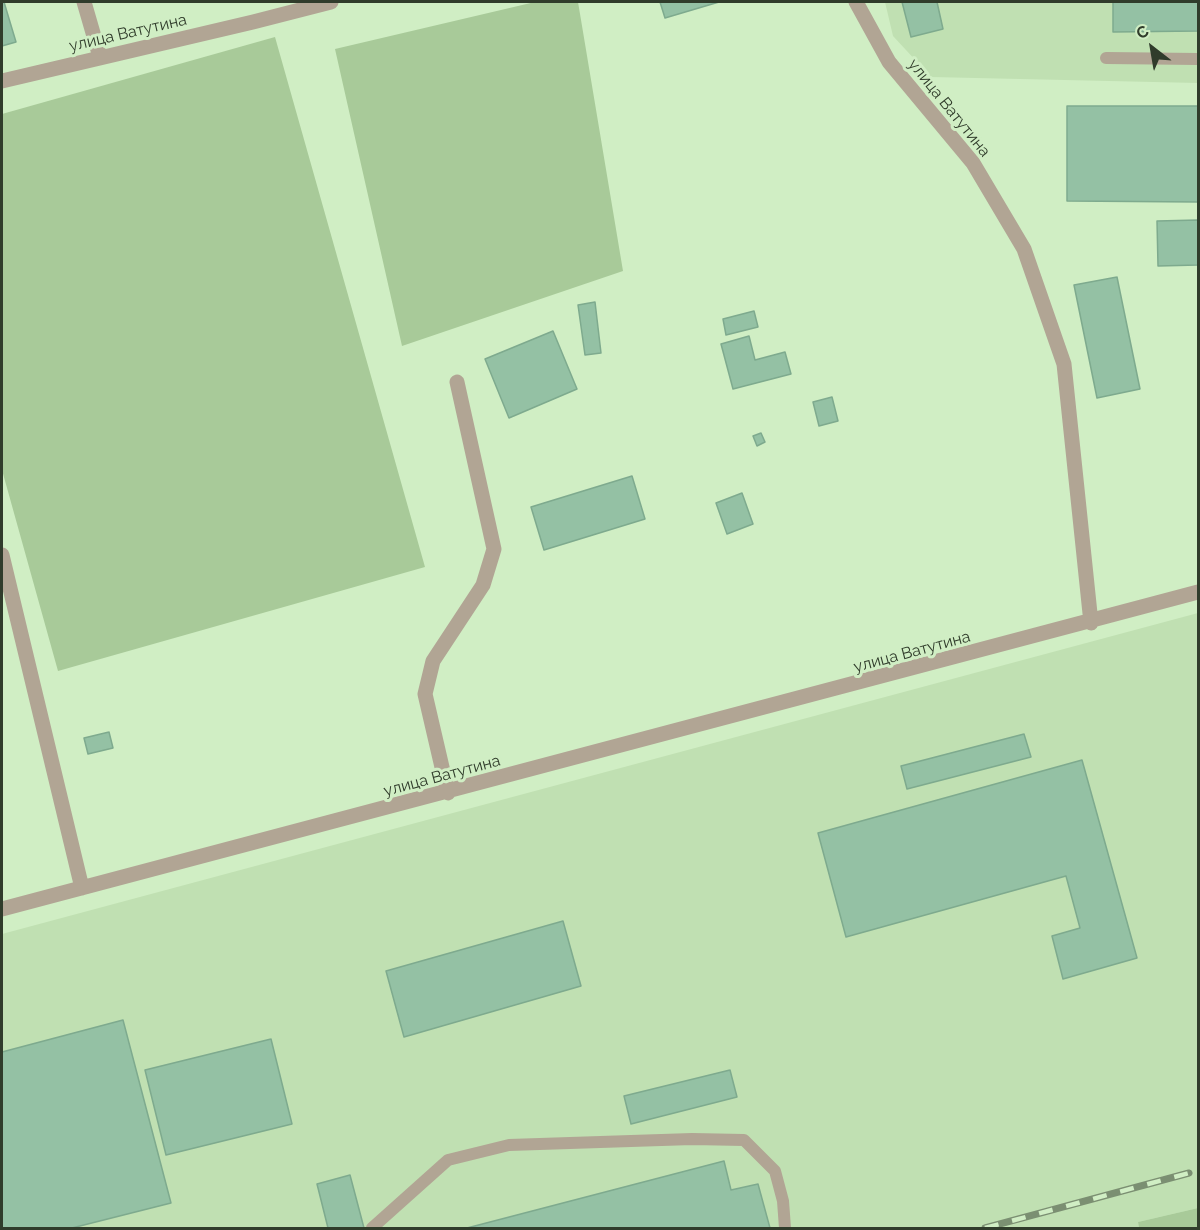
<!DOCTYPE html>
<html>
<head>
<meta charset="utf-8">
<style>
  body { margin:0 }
  #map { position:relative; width:1200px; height:1230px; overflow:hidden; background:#d0eec4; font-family:Raleway,sans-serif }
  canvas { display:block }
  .frame { position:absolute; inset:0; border:3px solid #303c2b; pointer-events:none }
  .north { position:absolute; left:1122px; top:18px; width:60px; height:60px; -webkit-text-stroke:4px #d0eec4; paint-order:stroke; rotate:329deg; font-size:16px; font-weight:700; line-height:24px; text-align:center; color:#303c2b }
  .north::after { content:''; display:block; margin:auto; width:21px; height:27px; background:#303c2b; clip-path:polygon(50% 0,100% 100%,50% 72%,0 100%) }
</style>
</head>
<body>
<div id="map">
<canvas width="1200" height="1230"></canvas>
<div class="frame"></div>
<div class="north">С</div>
</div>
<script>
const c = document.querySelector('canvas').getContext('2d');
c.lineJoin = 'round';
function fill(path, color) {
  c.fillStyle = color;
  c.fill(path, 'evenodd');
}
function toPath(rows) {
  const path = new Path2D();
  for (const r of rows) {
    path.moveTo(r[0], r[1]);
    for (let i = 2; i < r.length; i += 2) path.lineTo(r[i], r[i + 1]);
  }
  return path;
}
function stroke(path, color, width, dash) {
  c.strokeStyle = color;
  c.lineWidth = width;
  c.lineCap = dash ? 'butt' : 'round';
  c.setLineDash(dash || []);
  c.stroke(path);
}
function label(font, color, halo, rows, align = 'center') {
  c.font = font + ' Raleway,sans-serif';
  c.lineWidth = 6;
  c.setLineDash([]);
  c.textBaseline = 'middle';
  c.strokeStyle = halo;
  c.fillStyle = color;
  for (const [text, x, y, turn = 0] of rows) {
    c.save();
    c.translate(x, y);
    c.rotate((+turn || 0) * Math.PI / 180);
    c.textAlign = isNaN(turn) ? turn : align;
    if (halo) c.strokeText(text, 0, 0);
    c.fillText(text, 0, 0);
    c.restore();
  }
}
const built = toPath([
  [885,2,1198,2,1198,83,931,77,893,36],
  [1198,613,1198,1208,1138,1222,1139,1228,2,1228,2,934]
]);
const green = toPath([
  [535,2,578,2,623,271,402,346,335,49],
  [275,37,425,567,58,671,2,470,2,114],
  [1198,1208,1198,1228,1139,1228,1138,1222]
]);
const building = toPath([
  [2,2,4,2,16,42,2,46,2,2],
  [660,2,719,2,665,18,660,2],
  [902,2,937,2,943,29,911,37,902,2],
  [1113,2,1198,2,1198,31,1113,32,1113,2],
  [1067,106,1198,106,1198,202,1067,201,1067,106],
  [1198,220,1198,265,1158,266,1157,221,1198,220],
  [1117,277,1140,389,1097,398,1074,285,1117,277],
  [595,302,601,353,585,355,578,305,595,302],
  [754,311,758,327,726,335,723,319,754,311],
  [553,331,577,389,509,418,485,359,553,331],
  [749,336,755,360,785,352,791,374,733,389,721,344,749,336],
  [832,397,838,421,819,426,813,402,832,397],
  [761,433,765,442,757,446,753,436,761,433],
  [632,476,645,519,544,550,531,507,632,476],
  [742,493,753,524,727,534,716,503,742,493],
  [109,732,113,748,88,754,84,738,109,732],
  [1024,734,1031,757,907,789,901,766,1024,734],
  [1082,760,1137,958,1063,979,1052,936,1080,928,1066,876,846,937,818,833,1082,760],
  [563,921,581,986,404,1037,386,971,563,921],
  [123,1020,171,1203,72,1228,2,1228,2,1052,123,1020],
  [271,1039,292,1124,166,1155,145,1070,271,1039],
  [730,1070,737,1097,631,1124,624,1096,730,1070],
  [724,1161,731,1190,758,1184,770,1228,467,1228,724,1161],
  [350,1175,364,1228,328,1228,317,1184,350,1175]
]);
const service = toPath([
  [1106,58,1198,59],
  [372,1228,448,1160,509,1145,692,1139,744,1140,775,1171,783,1201,785,1228]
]);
const minor = toPath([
  [84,2,100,57],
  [856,2,889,62,973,163,1024,249,1064,364,1091,623],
  [2,81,253,22,331,2],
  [2,555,82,888],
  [448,793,425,694,433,661,483,585,494,549,457,382],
  [2,909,1198,592]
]);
const rail = toPath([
  [985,1228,1189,1173]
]);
const streetNames = [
  ["улица Ватутина",128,33,-13],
  ["улица Ватутина",949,108,51],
  ["улица Ватутина",912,652,-15],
  ["улица Ватутина",442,776,-15]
];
fill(built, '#c0e0b2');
fill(green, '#a8ca99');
fill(building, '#94c1a4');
stroke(building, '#7eaa8e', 1.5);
stroke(service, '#b1a594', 12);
stroke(minor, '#b1a594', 15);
stroke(rail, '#7b8f72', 7);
stroke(rail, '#d0eec4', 4.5, [14]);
label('16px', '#303c2b', '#d0eec4', streetNames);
</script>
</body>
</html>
